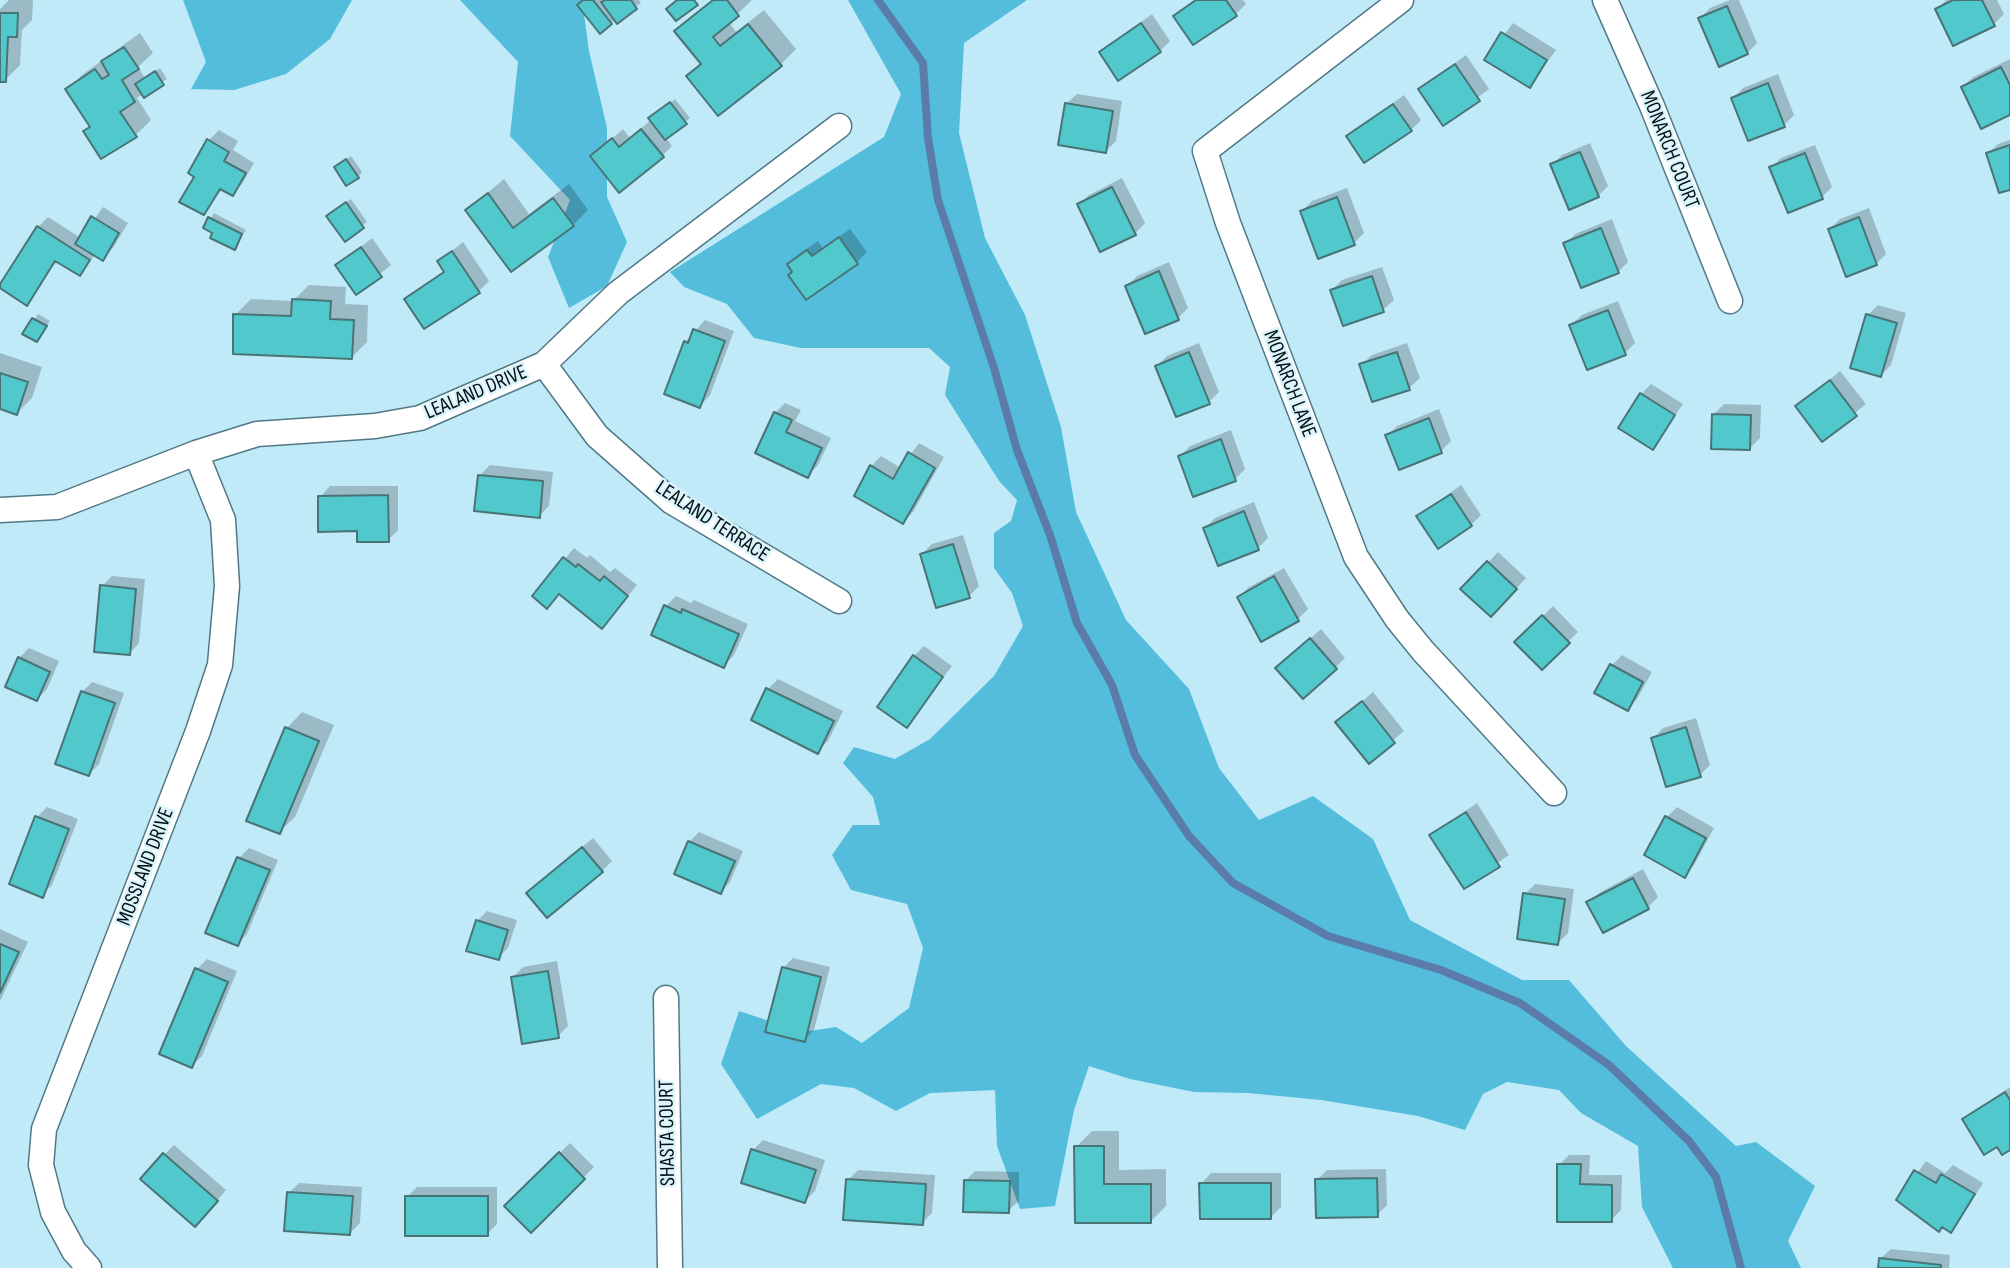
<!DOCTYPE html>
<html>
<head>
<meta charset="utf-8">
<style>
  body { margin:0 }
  canvas { display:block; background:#c0eaf8 }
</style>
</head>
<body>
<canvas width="2010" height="1268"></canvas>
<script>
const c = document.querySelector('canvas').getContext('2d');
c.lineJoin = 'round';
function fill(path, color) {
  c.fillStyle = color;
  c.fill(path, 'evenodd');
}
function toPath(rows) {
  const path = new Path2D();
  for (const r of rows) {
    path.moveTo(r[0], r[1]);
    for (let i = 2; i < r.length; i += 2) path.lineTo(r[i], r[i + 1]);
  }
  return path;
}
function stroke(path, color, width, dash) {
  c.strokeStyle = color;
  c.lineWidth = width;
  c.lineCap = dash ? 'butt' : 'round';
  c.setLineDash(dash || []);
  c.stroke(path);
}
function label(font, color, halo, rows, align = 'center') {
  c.font = font + ' "Sofia Sans Condensed",sans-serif';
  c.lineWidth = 5;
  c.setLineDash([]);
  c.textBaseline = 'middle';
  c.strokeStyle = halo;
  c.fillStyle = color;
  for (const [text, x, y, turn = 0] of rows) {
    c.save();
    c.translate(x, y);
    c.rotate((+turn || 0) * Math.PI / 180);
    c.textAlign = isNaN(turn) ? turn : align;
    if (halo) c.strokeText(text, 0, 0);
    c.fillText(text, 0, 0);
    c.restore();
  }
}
const forest = toPath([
  [183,0,352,0,330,39,286,74,234,90,191,89,206,62],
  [460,0,582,0,589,51,607,128,607,197,627,242,607,286,569,308,548,257,570,200,510,136,518,62],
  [848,0,1027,0,964,43,959,133,985,238,1025,315,1061,427,1076,512,1126,620,1189,689,1219,768,1259,820,1313,796,1373,839,1410,920,1522,980,1569,980,1626,1046,1736,1146,1756,1142,1815,1186,1788,1241,1801,1268,1673,1268,1642,1207,1638,1146,1581,1113,1559,1090,1507,1082,1483,1094,1465,1130,1418,1116,1321,1100,1248,1093,1194,1092,1130,1079,1089,1066,1074,1110,1055,1206,1020,1209,997,1146,995,1090,930,1093,896,1111,854,1088,821,1084,757,1119,721,1064,739,1011,803,1032,836,1027,862,1043,909,1008,923,948,907,904,851,890,832,855,853,825,880,825,873,797,843,763,854,747,895,759,930,739,994,676,1023,626,1012,593,994,568,994,533,1011,521,1017,500,999,481,945,395,950,367,929,348,801,348,754,338,727,304,684,287,670,272,884,137,901,94]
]);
const shadow = toPath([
  [9,0,33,0,32,20,22,30,20,65,5,80,0,80,0,9],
  [585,0,601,0,603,3,606,0,639,0,641,3,611,23],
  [712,0,752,0,729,22,736,32,764,10,796,49,781,64,689,76,702,63,677,31],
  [1194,0,1243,0,1246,4,1236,14,1175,16],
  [1730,0,1739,0,1757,43,1747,53,1700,18,1710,8],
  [1946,0,1997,0,2004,14,1994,24,1937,9],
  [1152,14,1170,41,1160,51,1101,52],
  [1513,23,1556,50,1530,86,1486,59],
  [140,33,153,53,138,67,145,78,160,68,167,79,137,98,151,120,136,135,91,126,68,89,83,74],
  [1466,55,1489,89,1444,123,1420,89],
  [2010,59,2010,113,1963,87,1973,77],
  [1778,74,1794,115,1784,125,1733,98,1743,88],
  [1077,94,1122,101,1116,141,1106,151,1066,104],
  [1404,95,1421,120,1411,130,1348,136],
  [675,99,690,118,666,138,672,146,662,156,592,156,623,129,630,138],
  [219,130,238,141,233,150,254,163,242,184,232,194,223,188,204,213,197,176,190,172,209,140],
  [2010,140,2010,188,1988,154,1998,144],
  [1590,143,1608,186,1598,196,1552,165,1562,155],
  [1815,145,1832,187,1822,197,1771,168,1781,158],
  [351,156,362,172,358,177,340,163],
  [1122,178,1145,223,1135,234,1079,205,1089,195],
  [504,179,529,214,569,184,588,210,573,225,512,270,467,210],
  [1347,188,1364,233,1354,243,1302,211,1312,201],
  [351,199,367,222,345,239,333,212],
  [103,207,128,223,113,248,103,258,96,254,79,274,57,260,27,303,38,227,48,217,81,238],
  [1869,208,1886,254,1876,264,1830,229,1840,219],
  [214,213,246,230,235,248,205,228],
  [1612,219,1628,262,1618,272,1565,244,1575,234],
  [850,229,867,252,857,262,793,271,789,264,799,254,818,241,823,248],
  [372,238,391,265,356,293,337,265],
  [463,242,489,281,479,291,406,299,445,270,439,261],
  [1169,262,1188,308,1178,318,1127,286,1137,276],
  [1382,267,1394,300,1383,310,1332,290,1342,280],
  [309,285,346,287,345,304,368,305,367,342,351,358,235,315,251,299,293,301],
  [1618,301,1635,343,1625,353,1571,325,1582,315],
  [1878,305,1906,313,1891,365,1881,375,1868,315],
  [38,314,50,321,37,340,25,334],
  [705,320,734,331,710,395,700,406,685,342],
  [1199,343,1219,392,1209,402,1157,366,1167,356],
  [1407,343,1420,378,1409,388,1373,400,1361,365,1372,355],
  [0,353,42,367,32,398,17,413,0,408],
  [1840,371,1866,404,1823,439,1798,406],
  [1651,384,1683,404,1652,448,1641,394],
  [785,403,801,410,795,421,831,438,818,465,808,475,775,413],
  [1724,404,1761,405,1760,438,1750,448,1714,414],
  [1439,409,1451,441,1441,451,1400,467,1387,436,1397,426],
  [1231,430,1245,469,1235,479,1194,495,1180,456,1190,446],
  [919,443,944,457,913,512,903,522,871,466,881,456,901,468],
  [490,465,553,472,549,506,539,516,480,475],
  [1461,485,1481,515,1471,525,1418,516],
  [330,486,398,486,398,530,388,540,358,530,320,497],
  [1254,502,1268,538,1258,548,1205,528,1215,518],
  [963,535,979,586,969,596,922,554,932,544],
  [574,548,587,558,590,555,610,572,615,568,637,585,611,617,560,593,534,596],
  [1498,552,1526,578,1501,605,1463,589],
  [1284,568,1308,609,1298,619,1239,597,1249,587],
  [112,576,145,579,139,643,129,654,102,586],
  [676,596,691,603,694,600,748,624,734,655,724,666,666,606],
  [1553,606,1578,632,1542,667,1517,642],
  [1321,629,1345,658,1335,668,1288,658],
  [924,646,952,666,907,726,914,656],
  [29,648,59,661,47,689,37,699,19,658],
  [1622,655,1652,672,1637,699,1627,709,1612,665],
  [778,679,843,711,828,741,818,751,768,689],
  [92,682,124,693,99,764,89,774,82,692],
  [1373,692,1404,731,1369,761,1338,722],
  [302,712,334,725,295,817,279,832,248,820,287,728],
  [1696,718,1710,765,1700,775,1653,738,1663,728],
  [1477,803,1509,855,1464,887,1431,835],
  [47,807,78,819,52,885,42,895,37,817],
  [1677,807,1714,828,1694,865,1684,875,1667,817],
  [699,832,743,851,730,882,720,892,689,842],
  [593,838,612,861,602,871,538,883],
  [249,848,278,860,247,934,237,944,208,932,239,858],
  [1643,869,1658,897,1648,907,1604,931,1589,903,1599,893],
  [1535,884,1574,889,1568,933,1558,943,1525,894],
  [487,911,517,920,508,948,498,958,477,921],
  [0,929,28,942,0,1001],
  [793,958,830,967,814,1030,804,1040,783,968],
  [207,959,237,971,202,1056,192,1066,161,1054,197,969],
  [557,961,568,1026,558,1036,513,977,523,967],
  [2010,1087,2010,1148,1997,1145,1964,1119],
  [1092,1131,1119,1131,1119,1170,1166,1169,1166,1206,1151,1221,1077,1221,1076,1147],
  [763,1140,825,1160,815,1191,805,1201,753,1150],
  [570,1143,594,1167,531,1230,506,1206],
  [174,1145,226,1190,205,1215,164,1155],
  [1569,1155,1590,1155,1589,1175,1622,1175,1621,1210,1611,1220,1559,1165],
  [1926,1161,1945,1173,1953,1165,1983,1183,1960,1220,1950,1230,1898,1200],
  [1386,1169,1387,1205,1377,1215,1317,1180,1327,1170],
  [858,1170,935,1175,932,1213,922,1223,848,1180],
  [975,1171,1019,1172,1019,1201,1008,1211,965,1181],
  [1211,1173,1281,1173,1281,1207,1271,1217,1201,1184],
  [299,1183,362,1187,360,1223,350,1233,289,1193],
  [417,1187,497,1187,497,1224,487,1234,407,1197],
  [1891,1249,1950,1255,1949,1268,1879,1268,1880,1259]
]);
const stream = toPath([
  [878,0,923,63,928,138,938,200,994,368,1017,450,1050,535,1077,623,1112,685,1135,755,1189,836,1233,883,1328,936,1441,970,1520,1003,1609,1065,1689,1141,1716,1177,1741,1268]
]);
const building = toPath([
  [583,0,593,0,612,24,600,34,577,5,583,0],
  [605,0,631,0,637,9,617,24,601,2,605,0],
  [677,0,694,0,698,5,676,21,666,9,677,0],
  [713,0,727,0,739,16,713,37,720,46,748,24,782,66,718,116,686,76,701,64,674,31,713,0],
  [1196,0,1226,0,1237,16,1193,45,1173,16,1196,0],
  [1953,0,1982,0,1995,26,1953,46,1935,9,1953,0],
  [1727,6,1748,54,1719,67,1698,18,1727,6],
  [0,13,18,13,17,37,8,37,6,82,0,82,0,13],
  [1141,23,1161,52,1118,81,1099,52,1141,23],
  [1501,32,1547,60,1530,88,1484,60,1501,32],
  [124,47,139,69,122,80,135,102,120,112,137,137,101,159,83,131,90,127,65,89,95,69,102,79,109,75,101,61,124,47],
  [1455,64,1480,101,1443,126,1418,89,1455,64],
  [2001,67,2010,85,2010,115,1981,129,1961,87,2001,67],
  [155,71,164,85,144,98,135,84,155,71],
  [1768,83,1785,127,1748,141,1731,98,1768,83],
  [670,102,687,124,665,140,648,118,670,102],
  [1065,103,1113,111,1106,153,1058,145,1065,103],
  [1393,104,1412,131,1364,163,1346,136,1393,104],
  [641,129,664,157,619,193,590,156,612,138,619,147,641,129],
  [207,139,229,152,224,161,246,173,233,196,220,189,204,215,179,202,194,177,188,173,207,139],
  [2010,145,2010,190,1999,193,1986,153,2010,145],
  [1580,152,1599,197,1569,210,1550,164,1580,152],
  [1805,153,1823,199,1788,213,1769,167,1805,153],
  [346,159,359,178,346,186,334,167,346,159],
  [1112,187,1136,235,1100,252,1077,204,1112,187],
  [488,193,513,228,553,198,574,226,511,272,465,210,488,193],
  [1337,197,1355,245,1318,259,1300,211,1337,197],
  [346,202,364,228,345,242,326,216,346,202],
  [91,216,119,233,103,261,75,244,91,216],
  [208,217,242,234,235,250,210,238,212,233,203,228,208,217],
  [1859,217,1877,265,1846,277,1828,229,1859,217],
  [37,226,90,260,80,276,55,261,27,306,0,288,0,284,37,226],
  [1601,228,1619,273,1581,288,1563,243,1601,228],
  [839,237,858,264,806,300,788,275,792,272,787,264,807,250,812,256,839,237],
  [361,247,382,277,356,295,335,265,361,247],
  [452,251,480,293,424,329,404,299,444,272,437,261,452,251],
  [1159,271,1179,320,1145,334,1125,286,1159,271],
  [1372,276,1384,312,1343,326,1330,290,1372,276],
  [292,299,331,301,330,319,354,320,352,359,233,354,233,314,291,316,292,299],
  [1608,310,1626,355,1587,370,1569,325,1608,310],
  [1866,314,1897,323,1881,377,1850,368,1866,314],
  [32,318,47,326,37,342,22,334,32,318],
  [693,329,725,341,700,408,664,394,684,341,688,343,693,329],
  [1189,352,1210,404,1176,417,1155,366,1189,352],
  [1397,352,1410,390,1372,402,1359,364,1397,352],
  [0,373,28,382,17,415,0,409,0,373],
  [1830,380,1857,416,1822,442,1795,406,1830,380],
  [1640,393,1675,415,1653,450,1618,428,1640,393],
  [774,412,792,420,786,432,822,448,808,478,755,453,774,412],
  [1712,414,1751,415,1750,450,1711,449,1712,414],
  [1429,418,1442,453,1399,470,1385,435,1429,418],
  [1221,439,1236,481,1193,497,1178,456,1221,439],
  [908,452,935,468,903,524,854,496,870,465,893,479,908,452],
  [478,475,543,481,540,518,474,511,478,475],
  [1451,494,1472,526,1438,549,1416,516,1451,494],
  [388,495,389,542,357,542,357,531,318,532,318,496,388,495],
  [1244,511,1259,550,1218,566,1203,528,1244,511],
  [953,544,970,598,936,608,920,554,953,544],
  [563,557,576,567,578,564,600,581,604,576,628,596,602,629,559,594,547,609,532,596,563,557],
  [1487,561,1517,589,1491,617,1460,589,1487,561],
  [1274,576,1299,621,1261,642,1237,597,1274,576],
  [100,585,136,589,130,655,94,652,100,585],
  [664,605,681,613,682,609,739,634,724,668,651,635,664,605],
  [1542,615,1570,643,1542,670,1514,642,1542,615],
  [1310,638,1337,669,1303,699,1275,668,1310,638],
  [913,655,943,677,907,728,877,707,913,655],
  [18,657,50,672,37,701,5,687,18,657],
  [1610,664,1643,682,1628,711,1594,693,1610,664],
  [766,688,834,721,818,754,751,720,766,688],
  [81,691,115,703,89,776,55,764,81,691],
  [1362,701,1395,743,1369,764,1335,722,1362,701],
  [285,727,319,741,280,834,246,821,285,727],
  [1686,727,1701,777,1666,787,1651,738,1686,727],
  [1466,812,1500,867,1464,889,1429,835,1466,812],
  [35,816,69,829,43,898,9,884,35,816],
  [1665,816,1706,838,1685,878,1644,855,1665,816],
  [688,841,735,861,721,894,674,874,688,841],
  [582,847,603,872,547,918,526,893,582,847],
  [237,857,270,870,238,946,205,933,237,857],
  [1633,878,1649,909,1603,933,1586,902,1633,878],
  [1523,893,1565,899,1558,945,1517,939,1523,893],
  [476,920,508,930,499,960,466,951,476,920],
  [0,944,19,952,0,993,0,944],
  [782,967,821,977,805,1042,765,1032,782,967],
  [195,968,228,982,192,1068,159,1054,195,968],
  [548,971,559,1038,522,1044,511,977,548,971],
  [2005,1092,2010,1100,2010,1150,2002,1155,1997,1147,1984,1155,1962,1119,2005,1092],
  [1074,1146,1104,1146,1104,1184,1151,1184,1151,1223,1075,1223,1074,1146],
  [751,1149,816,1170,805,1203,741,1183,751,1149],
  [559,1152,585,1179,531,1233,504,1206,559,1152],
  [163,1153,218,1201,195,1227,140,1179,163,1153],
  [1557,1164,1581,1164,1580,1184,1612,1185,1612,1222,1557,1222,1557,1164],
  [1914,1170,1936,1183,1941,1174,1975,1194,1951,1233,1942,1227,1939,1232,1896,1200,1914,1170],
  [1377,1178,1378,1217,1316,1218,1315,1179,1377,1178],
  [846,1179,926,1184,923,1225,843,1220,846,1179],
  [964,1180,1010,1181,1009,1213,963,1212,964,1180],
  [1199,1183,1271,1183,1271,1219,1200,1219,1199,1183],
  [287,1192,353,1196,350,1235,284,1231,287,1192],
  [405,1196,488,1196,488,1236,405,1236,405,1196],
  [1879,1258,1941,1265,1941,1268,1878,1268,1879,1258]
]);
const minor = toPath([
  [1401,0,1205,151,1228,223,1356,557,1397,619,1423,651,1554,793],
  [1605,0,1652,106,1730,301],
  [544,364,597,436,672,502,839,601],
  [0,510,57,507,196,453,257,434,375,426,420,418,544,364,618,293,839,126],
  [666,998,670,1268],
  [89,1268,74,1251,53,1212,41,1165,44,1129,198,731,220,665,227,586,223,520,196,453]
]);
const streetNames = [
  ["MONARCH COURT",1669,150,68],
  ["MONARCH LANE",1289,384,69],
  ["LEALAND DRIVE",476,393,-23],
  ["LEALAND TERRACE",712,522,33],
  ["MOSSLAND DRIVE",146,867,-69],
  ["SHASTA COURT",668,1133,-91]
];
fill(forest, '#53bddb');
fill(shadow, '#0003');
stroke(stream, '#5b7caa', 8);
fill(building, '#50c8cc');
stroke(building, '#497476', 2);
stroke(minor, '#517985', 27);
stroke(minor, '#fff', 24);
label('21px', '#020f13', '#dbf4fc', streetNames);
</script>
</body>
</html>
